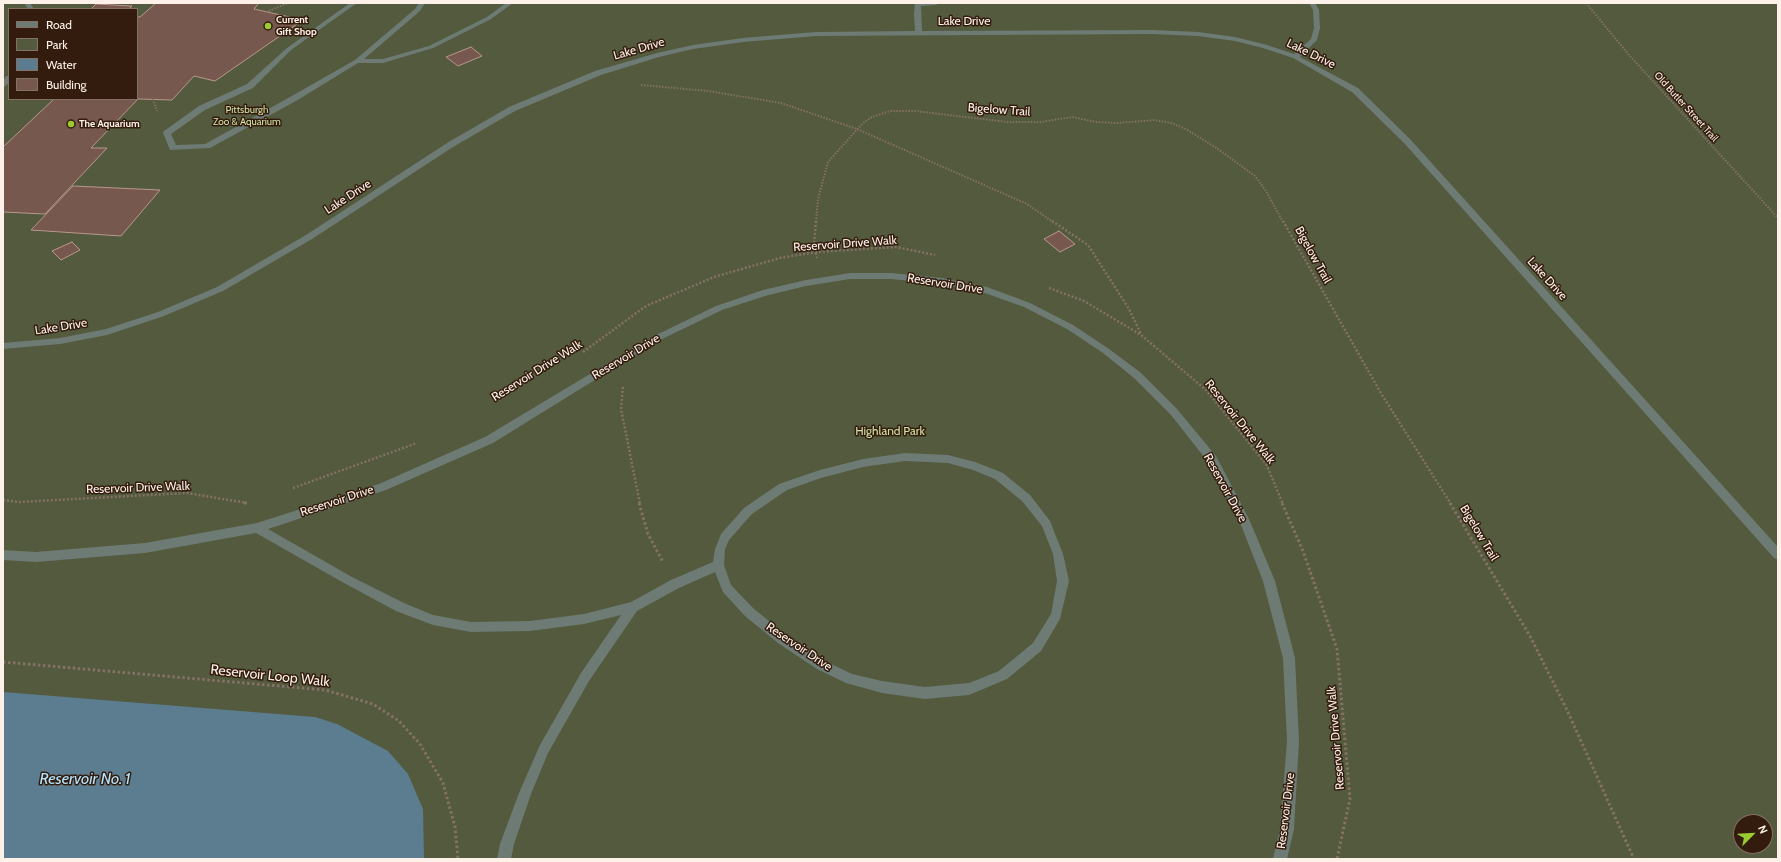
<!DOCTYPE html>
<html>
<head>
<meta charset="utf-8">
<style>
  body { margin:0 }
  #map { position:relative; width:1781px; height:862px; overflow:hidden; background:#3e2617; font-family:Cabin,sans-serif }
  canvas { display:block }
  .frame { position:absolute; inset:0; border:4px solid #fef1e9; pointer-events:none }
  .legend { position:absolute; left:8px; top:8px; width:130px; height:92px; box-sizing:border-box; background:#331c0d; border:1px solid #847165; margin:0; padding:5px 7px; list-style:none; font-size:12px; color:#fef1e9 }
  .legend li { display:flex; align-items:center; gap:8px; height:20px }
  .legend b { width:20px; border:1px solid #847165 }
  .north { position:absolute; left:1733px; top:814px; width:40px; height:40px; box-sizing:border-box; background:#331c0d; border:1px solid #847165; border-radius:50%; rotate:66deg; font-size:11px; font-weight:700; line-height:16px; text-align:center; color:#fef1e9 }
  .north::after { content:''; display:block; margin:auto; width:14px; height:18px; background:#9bcb33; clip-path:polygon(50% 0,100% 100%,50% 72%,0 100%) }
</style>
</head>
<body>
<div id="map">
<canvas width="1781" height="862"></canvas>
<div class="frame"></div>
<ul class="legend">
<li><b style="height:5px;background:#6d7b74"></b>Road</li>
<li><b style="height:11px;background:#535a3d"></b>Park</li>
<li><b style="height:11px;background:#5c7c8f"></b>Water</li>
<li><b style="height:11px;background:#77584f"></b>Building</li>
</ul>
<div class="north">N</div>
</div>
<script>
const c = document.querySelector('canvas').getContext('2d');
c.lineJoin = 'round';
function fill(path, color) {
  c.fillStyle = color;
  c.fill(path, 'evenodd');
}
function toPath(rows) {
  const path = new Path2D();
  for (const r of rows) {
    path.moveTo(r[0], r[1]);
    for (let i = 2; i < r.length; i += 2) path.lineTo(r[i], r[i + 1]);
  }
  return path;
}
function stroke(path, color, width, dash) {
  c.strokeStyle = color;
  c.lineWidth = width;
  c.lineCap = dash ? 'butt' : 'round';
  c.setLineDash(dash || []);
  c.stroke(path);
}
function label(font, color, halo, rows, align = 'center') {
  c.font = font + ' Cabin,sans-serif';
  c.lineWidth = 3;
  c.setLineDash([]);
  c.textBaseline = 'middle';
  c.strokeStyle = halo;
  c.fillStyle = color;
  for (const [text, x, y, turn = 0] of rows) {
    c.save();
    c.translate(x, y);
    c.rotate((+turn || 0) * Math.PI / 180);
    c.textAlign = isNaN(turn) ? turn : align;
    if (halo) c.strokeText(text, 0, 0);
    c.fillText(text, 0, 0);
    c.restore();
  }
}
const green = toPath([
  [3,3,1778,3,1778,859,3,859],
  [9,9,137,9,137,99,9,99],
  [1741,822,1765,822,1765,846,1741,846]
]);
const water = toPath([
  [3,692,315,717,337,724,388,751,408,774,423,809,424,859,3,859]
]);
const building = toPath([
  [156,3,259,3,254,9,303,20,215,81,194,76,172,100,138,99,91,148,107,148,45,214,3,212,3,147,54,99,137,99,137,17,140,17,156,3],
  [96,4,132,6,129,9,91,9,96,4],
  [471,47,482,56,458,66,446,57,471,47],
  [73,186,160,190,121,236,31,230,73,186],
  [1059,231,1075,244,1060,252,1044,239,1059,231],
  [72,242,80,250,61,260,52,251,72,242]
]);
const pathFar2 = toPath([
  [1586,3,1630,56,1778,218],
  [266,12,288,3],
  [641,85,708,91,781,103,857,129,1027,204,1053,222],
  [153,99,157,111],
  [816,222,818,199,828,162,863,123,872,117,890,111,915,111,1008,122,1041,122,1072,117,1096,122,1118,123,1155,120,1171,123,1186,129,1218,149,1255,176,1266,191,1283,222]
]);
const pathFar1 = toPath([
  [816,221,814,245,817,258],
  [1052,221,1088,245,1129,309,1141,334],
  [1283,221,1382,395,1451,504],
  [1049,288,1084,301,1141,335,1206,390,1266,464,1283,504],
  [583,352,646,306,714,277,780,258,816,252,896,247,935,255],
  [623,387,621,409,640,504],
  [293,488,417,443],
  [3,500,19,502,187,493,247,503]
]);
const path = toPath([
  [244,503,247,503],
  [639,503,648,534,663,562],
  [1282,503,1303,551,1337,649,1350,799,1337,859],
  [1450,503,1530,636,1567,710,1634,859],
  [3,662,325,690,373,704,399,721,420,744,443,783,455,827,458,859]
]);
const minor = toPath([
  [24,3,30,3,34,9,28,9,24,3],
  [350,3,357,3,291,50,253,88,205,110,171,134,176,145,205,144,290,97,355,60,415,9,419,3,425,3,420,11,364,59,383,59,429,46,487,17,506,3,513,3,491,19,433,48,383,63,358,63,296,101,210,148,170,150,163,133,164,131,199,106,247,84,287,48,350,3],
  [915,3,939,3,936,5,921,6,922,31,1152,30,1198,32,1235,37,1267,45,1294,54,1311,39,1314,28,1313,10,1309,3,1315,3,1319,10,1320,28,1317,40,1300,57,1358,88,1410,139,1778,547,1778,560,1774,558,1404,143,1352,92,1293,58,1263,48,1235,41,1198,36,1152,34,816,36,743,42,693,49,659,57,601,75,515,111,453,147,312,239,223,291,164,316,107,335,60,344,3,349,3,343,60,338,106,329,158,312,217,287,306,235,447,143,509,107,595,71,657,53,693,45,743,38,816,32,915,31,914,14,915,3],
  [6,76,9,76,9,83,3,88,3,81,6,76],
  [850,273,891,273,942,278,987,287,1030,303,1073,325,1109,349,1140,372,1177,409,1216,456,1249,519,1275,581,1295,658,1299,741,1294,829,1287,859,1273,859,1280,829,1287,741,1283,658,1263,581,1239,520,1208,462,1171,415,1134,378,1103,353,1067,329,1024,307,985,293,942,284,891,279,850,279,806,286,765,296,722,310,656,342,493,443,386,490,268,529,352,577,404,603,433,615,471,622,530,621,584,614,631,602,671,580,713,562,715,549,721,534,744,508,779,484,820,470,863,459,905,453,948,455,975,462,1003,473,1030,495,1050,521,1063,554,1069,581,1060,619,1041,651,1007,679,969,695,925,699,882,693,846,683,817,669,778,643,745,616,723,592,715,572,679,588,637,611,589,681,548,753,531,794,514,844,511,859,497,859,500,844,519,793,540,745,581,673,621,615,584,624,530,631,471,632,433,625,396,611,344,583,256,533,145,553,36,562,3,560,3,550,36,552,145,543,257,523,379,484,485,437,650,338,716,306,763,290,806,280,850,273],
  [905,461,948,463,973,470,995,479,1022,501,1042,526,1053,554,1057,581,1051,614,1033,643,999,671,969,683,925,687,882,681,852,674,825,661,786,635,753,608,731,585,724,565,725,549,729,540,752,514,787,490,821,478,863,467,905,461]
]);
const markers = [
  [268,26,4,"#9bcb33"],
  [71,124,4,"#9bcb33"]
];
const farPoinames = [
  ["Current",276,20],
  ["Gift Shop",276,32],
  ["The Aquarium",79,124]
];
const farStreetnames = [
  ["Old Butler Street Trail",1686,107,48]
];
const farParknames = [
  ["Pittsburgh",247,110],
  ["Zoo & Aquarium",247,122]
];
const streetNames = [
  ["Lake Drive",964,21],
  ["Lake Drive",639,49,-16],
  ["Lake Drive",1311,54,26],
  ["Bigelow Trail",999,110,4],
  ["Lake Drive",348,197,-33],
  ["Reservoir Drive Walk",845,244,-4],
  ["Bigelow Trail",1313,255,61],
  ["Lake Drive",1547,279,48],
  ["Reservoir Drive",945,284,9],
  ["Lake Drive",61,327,-9],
  ["Reservoir Drive",626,357,-31],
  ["Reservoir Drive Walk",537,371,-32],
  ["Reservoir Drive Walk",1240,422,51],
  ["Reservoir Drive Walk",138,488,-2],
  ["Reservoir Drive",1225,488,61],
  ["Reservoir Drive",337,501,-18],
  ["Bigelow Trail",1479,533,59],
  ["Reservoir Drive",799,647,34],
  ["Reservoir Drive Walk",1336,738,-95],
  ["Reservoir Drive",1286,811,-83]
];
const parkNames = [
  ["Highland Park",890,431]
];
const nearStreetnames = [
  ["Reservoir Loop Walk",270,676,6]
];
const nearWaternames = [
  ["Reservoir No. 1",85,779]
];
fill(green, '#535a3d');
fill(water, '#5c7c8f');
fill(building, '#77584f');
stroke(building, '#b9978c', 1);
stroke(pathFar2, '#857165', 2, [1.5, 1.5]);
stroke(pathFar1, '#857165', 2.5, [2, 2]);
stroke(path, '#857165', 3, [2.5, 2.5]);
fill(minor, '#6d7b74');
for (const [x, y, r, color] of markers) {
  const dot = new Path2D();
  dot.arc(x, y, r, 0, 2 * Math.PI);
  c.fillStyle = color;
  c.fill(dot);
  stroke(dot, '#331c0d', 1.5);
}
label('bold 10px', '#fef1e9', '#331c0d', farPoinames, 'left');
label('10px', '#fef1e9', '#331c0d', farStreetnames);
label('10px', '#d1e0a7', '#331c0d', farParknames);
label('12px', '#fef1e9', '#331c0d', streetNames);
label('12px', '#d1e0a7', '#331c0d', parkNames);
label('14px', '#fef1e9', '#331c0d', nearStreetnames);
label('italic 16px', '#b5e4fe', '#331c0d', nearWaternames);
</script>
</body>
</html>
